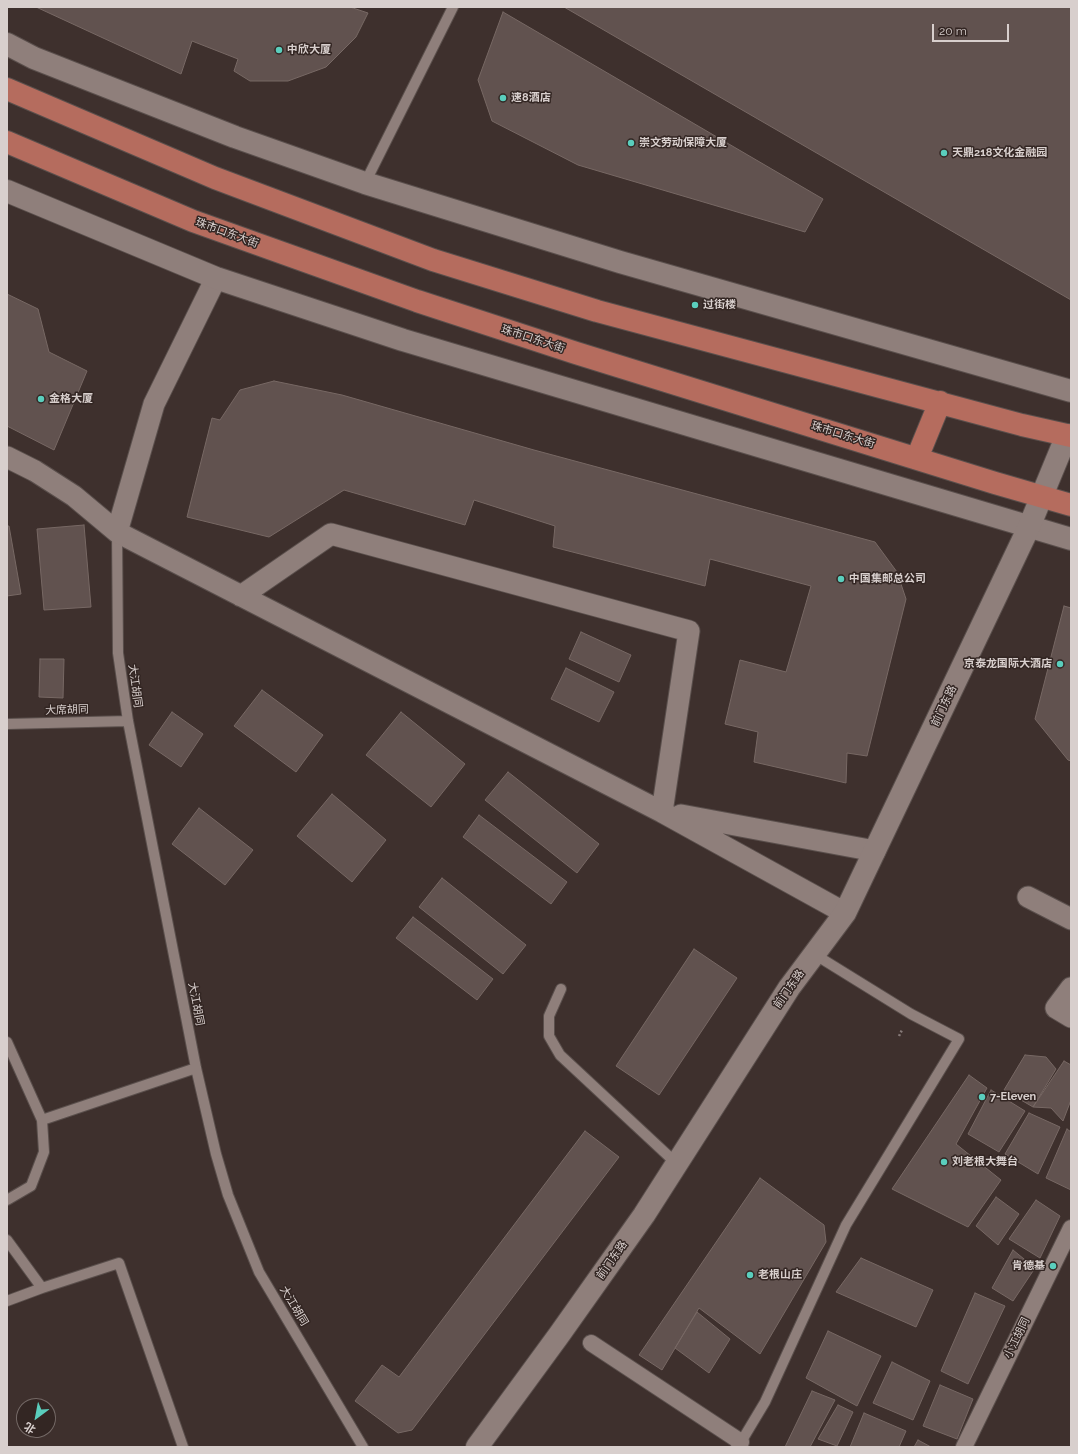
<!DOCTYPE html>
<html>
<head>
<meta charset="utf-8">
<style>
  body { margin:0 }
  #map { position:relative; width:1078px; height:1454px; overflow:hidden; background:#3e302d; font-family:Raleway,"Noto Sans SC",sans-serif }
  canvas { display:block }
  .frame { position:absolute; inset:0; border:8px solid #d8cfcd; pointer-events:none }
  .north { position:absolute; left:16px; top:1398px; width:40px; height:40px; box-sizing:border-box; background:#332623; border:1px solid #756a67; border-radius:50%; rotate:212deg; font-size:11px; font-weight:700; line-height:16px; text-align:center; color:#d8cfcd }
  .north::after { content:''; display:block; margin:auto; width:14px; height:18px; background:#5acebd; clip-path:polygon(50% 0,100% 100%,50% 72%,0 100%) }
  .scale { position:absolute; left:932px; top:24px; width:77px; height:18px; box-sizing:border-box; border:2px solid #d8cfcd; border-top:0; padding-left:5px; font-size:12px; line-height:14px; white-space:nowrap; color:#d8cfcd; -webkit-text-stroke:3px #332623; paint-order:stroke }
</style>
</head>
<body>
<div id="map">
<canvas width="1078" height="1454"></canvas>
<div class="frame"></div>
<div class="north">北</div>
<div class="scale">20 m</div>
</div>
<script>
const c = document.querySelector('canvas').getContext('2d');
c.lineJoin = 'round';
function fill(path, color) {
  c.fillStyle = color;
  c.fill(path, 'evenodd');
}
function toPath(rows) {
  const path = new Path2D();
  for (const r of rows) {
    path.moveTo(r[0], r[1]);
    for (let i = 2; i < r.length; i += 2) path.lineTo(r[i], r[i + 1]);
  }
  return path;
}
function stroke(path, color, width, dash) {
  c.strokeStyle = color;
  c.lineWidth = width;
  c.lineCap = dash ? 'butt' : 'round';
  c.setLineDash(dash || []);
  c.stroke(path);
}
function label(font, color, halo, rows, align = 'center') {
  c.font = font + ' Raleway,"Noto Sans SC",sans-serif';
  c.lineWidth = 3;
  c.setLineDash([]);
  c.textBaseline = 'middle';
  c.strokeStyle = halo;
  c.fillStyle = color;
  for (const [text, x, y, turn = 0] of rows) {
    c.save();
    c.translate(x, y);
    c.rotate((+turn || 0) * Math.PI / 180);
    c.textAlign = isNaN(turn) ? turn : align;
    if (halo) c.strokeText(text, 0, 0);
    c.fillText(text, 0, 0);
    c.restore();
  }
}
const building = toPath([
  [36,7,350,7,368,13,356,37,326,67,288,81,250,81,234,71,238,59,192,41,181,74,36,7],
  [564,7,1071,7,1071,300,564,7],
  [503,12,823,199,805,232,578,165,492,121,478,80,503,12],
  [7,294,38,309,49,352,87,371,54,450,7,426,7,294],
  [274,381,342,395,534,450,875,542,897,572,906,599,867,756,847,753,846,783,754,762,758,732,725,724,740,660,786,672,811,586,710,559,705,586,553,547,555,526,474,500,465,525,344,490,269,537,187,517,212,418,220,420,240,390,274,381],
  [84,525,91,607,44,610,37,529,84,525],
  [7,526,9,526,21,594,7,596,7,526],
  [1064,606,1071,608,1071,761,1068,760,1035,719,1064,606],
  [581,632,631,655,619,682,569,659,581,632],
  [40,659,64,659,63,698,39,697,40,659],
  [566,668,614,692,599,722,551,699,566,668],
  [262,690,323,735,296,772,234,726,262,690],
  [172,712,203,734,181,767,149,745,172,712],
  [401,712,465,764,431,807,366,755,401,712],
  [508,772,599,844,577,873,485,800,508,772],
  [332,794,386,840,352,882,297,836,332,794],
  [199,808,253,850,225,885,172,844,199,808],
  [479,815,567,882,551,904,463,837,479,815],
  [442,878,526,945,503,974,419,907,442,878],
  [413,917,493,979,477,1000,396,938,413,917],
  [694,949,737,978,659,1095,616,1066,694,949],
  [1025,1055,1046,1057,1056,1069,1033,1107,1004,1090,1025,1055],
  [1064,1061,1071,1065,1071,1100,1063,1121,1051,1108,1033,1107,1064,1061],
  [969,1075,987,1088,956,1144,1001,1180,968,1227,892,1189,969,1075],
  [991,1090,1025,1111,999,1152,968,1134,991,1090],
  [1029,1113,1060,1127,1038,1174,1005,1154,1029,1113],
  [1067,1129,1071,1132,1071,1190,1046,1178,1067,1129],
  [585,1131,619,1157,412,1430,398,1433,355,1401,382,1365,399,1377,585,1131],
  [760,1178,824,1225,826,1242,760,1354,699,1308,662,1370,639,1355,760,1178],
  [996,1197,1019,1214,998,1245,976,1226,996,1197],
  [1036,1200,1060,1216,1040,1258,1009,1239,1036,1200],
  [1013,1250,1035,1268,1013,1301,992,1288,1013,1250],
  [861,1258,933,1290,916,1327,836,1292,861,1258],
  [975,1293,1005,1306,968,1384,941,1371,975,1293],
  [697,1312,730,1339,709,1373,675,1348,697,1312],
  [828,1331,881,1356,857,1406,806,1378,828,1331],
  [892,1362,930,1381,913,1420,873,1403,892,1362],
  [940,1385,973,1399,957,1439,923,1426,940,1385],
  [812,1391,835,1400,810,1447,785,1447,812,1391],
  [838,1405,853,1412,837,1446,818,1439,838,1405],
  [864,1413,906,1431,899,1447,850,1447,864,1413],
  [918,1440,931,1447,914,1447,918,1440]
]);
const path = toPath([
  [899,1036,902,1030]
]);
const service = toPath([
  [365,183,453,7],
  [117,532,118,653,128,721,196,1068,216,1154,228,1195,259,1272,363,1447],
  [7,724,128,721],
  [561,989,549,1016,549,1036,560,1055,676,1163],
  [7,1042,42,1120,44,1152,31,1186,7,1200],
  [42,1120,196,1068],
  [7,1240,42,1288,119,1263,183,1447],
  [7,1301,42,1288],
  [741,1442,765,1402,846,1225,959,1039,911,1014,814,954]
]);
const pedestrian = toPath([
  [591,1343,741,1442,739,1447],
  [964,1447,1071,1228]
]);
const minor = toPath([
  [7,457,35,471,74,496,117,532,662,812,845,913],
  [117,532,154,404,216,278],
  [241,596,331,534,689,631,662,812],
  [681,815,875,851],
  [1028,897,1071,919],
  [1071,988,1056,1008,1071,1017]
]);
const tertiary = toPath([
  [7,44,34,58,235,137,365,183,620,262,1071,391],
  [7,191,216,278,403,340,1071,539]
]);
const secondary = toPath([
  [477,1447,559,1335,644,1215,789,988,845,913,1029,527,1067,435]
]);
const primary = toPath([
  [7,89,215,178,433,260,597,311,1022,425,1071,436],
  [7,142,193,221,417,301,576,353,995,483,1071,505],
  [917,458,940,402]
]);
const markers = [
  [279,50,4,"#5acebd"],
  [503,98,4,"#5acebd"],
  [631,143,4,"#5acebd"],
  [944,153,4,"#5acebd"],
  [695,305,4,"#5acebd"],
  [41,399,4,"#5acebd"],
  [841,579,4,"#5acebd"],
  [1060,664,4,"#5acebd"],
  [982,1097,4,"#5acebd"],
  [944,1162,4,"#5acebd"],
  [1053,1266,4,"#5acebd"],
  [750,1275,4,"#5acebd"]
];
const poiNames = [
  ["中欣大厦",287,50],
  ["速8酒店",511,98],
  ["崇文劳动保障大厦",639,143],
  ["天鼎218文化金融园",952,153],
  ["过街楼",703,305],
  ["金格大厦",49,399],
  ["中国集邮总公司",849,579],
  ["京泰龙国际大酒店",1052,664,"right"],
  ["7-Eleven",990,1097],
  ["刘老根大舞台",952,1162],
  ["肯德基",1045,1266,"right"],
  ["老根山庄",758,1275]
];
const streetNames = [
  ["珠市口东大街",227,233,20],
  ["珠市口东大街",533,339,18],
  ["珠市口东大街",843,435,17],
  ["大江胡同",135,686,82],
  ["前门东路",944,706,-65],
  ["大席胡同",67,710,-2],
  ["前门东路",789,989,-55],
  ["大江胡同",196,1004,79],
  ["前门东路",612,1260,-55],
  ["大江胡同",294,1306,59],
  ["小江胡同",1017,1338,-64]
];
fill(building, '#61524f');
stroke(building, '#776864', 1);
stroke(service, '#5a4f4c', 12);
stroke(pedestrian, '#5a4f4c', 18);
stroke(minor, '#5a4f4c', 23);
stroke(tertiary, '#5a4f4c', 24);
stroke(secondary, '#5a4f4c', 24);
stroke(primary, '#5a4f4c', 24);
stroke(path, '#867a78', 2.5, [2, 2]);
stroke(service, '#8f7f7b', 10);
stroke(pedestrian, '#8f7f7b', 16);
stroke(minor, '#8f7f7b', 21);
stroke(tertiary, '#8f7f7b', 22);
stroke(secondary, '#8f7f7b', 22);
stroke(primary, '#b56c5e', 22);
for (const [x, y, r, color] of markers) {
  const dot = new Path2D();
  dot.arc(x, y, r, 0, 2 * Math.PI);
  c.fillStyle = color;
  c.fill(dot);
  stroke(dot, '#332623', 1.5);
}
label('bold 11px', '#d8cfcd', '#332623', poiNames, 'left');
label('11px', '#d8cfcd', '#332623', streetNames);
</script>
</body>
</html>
